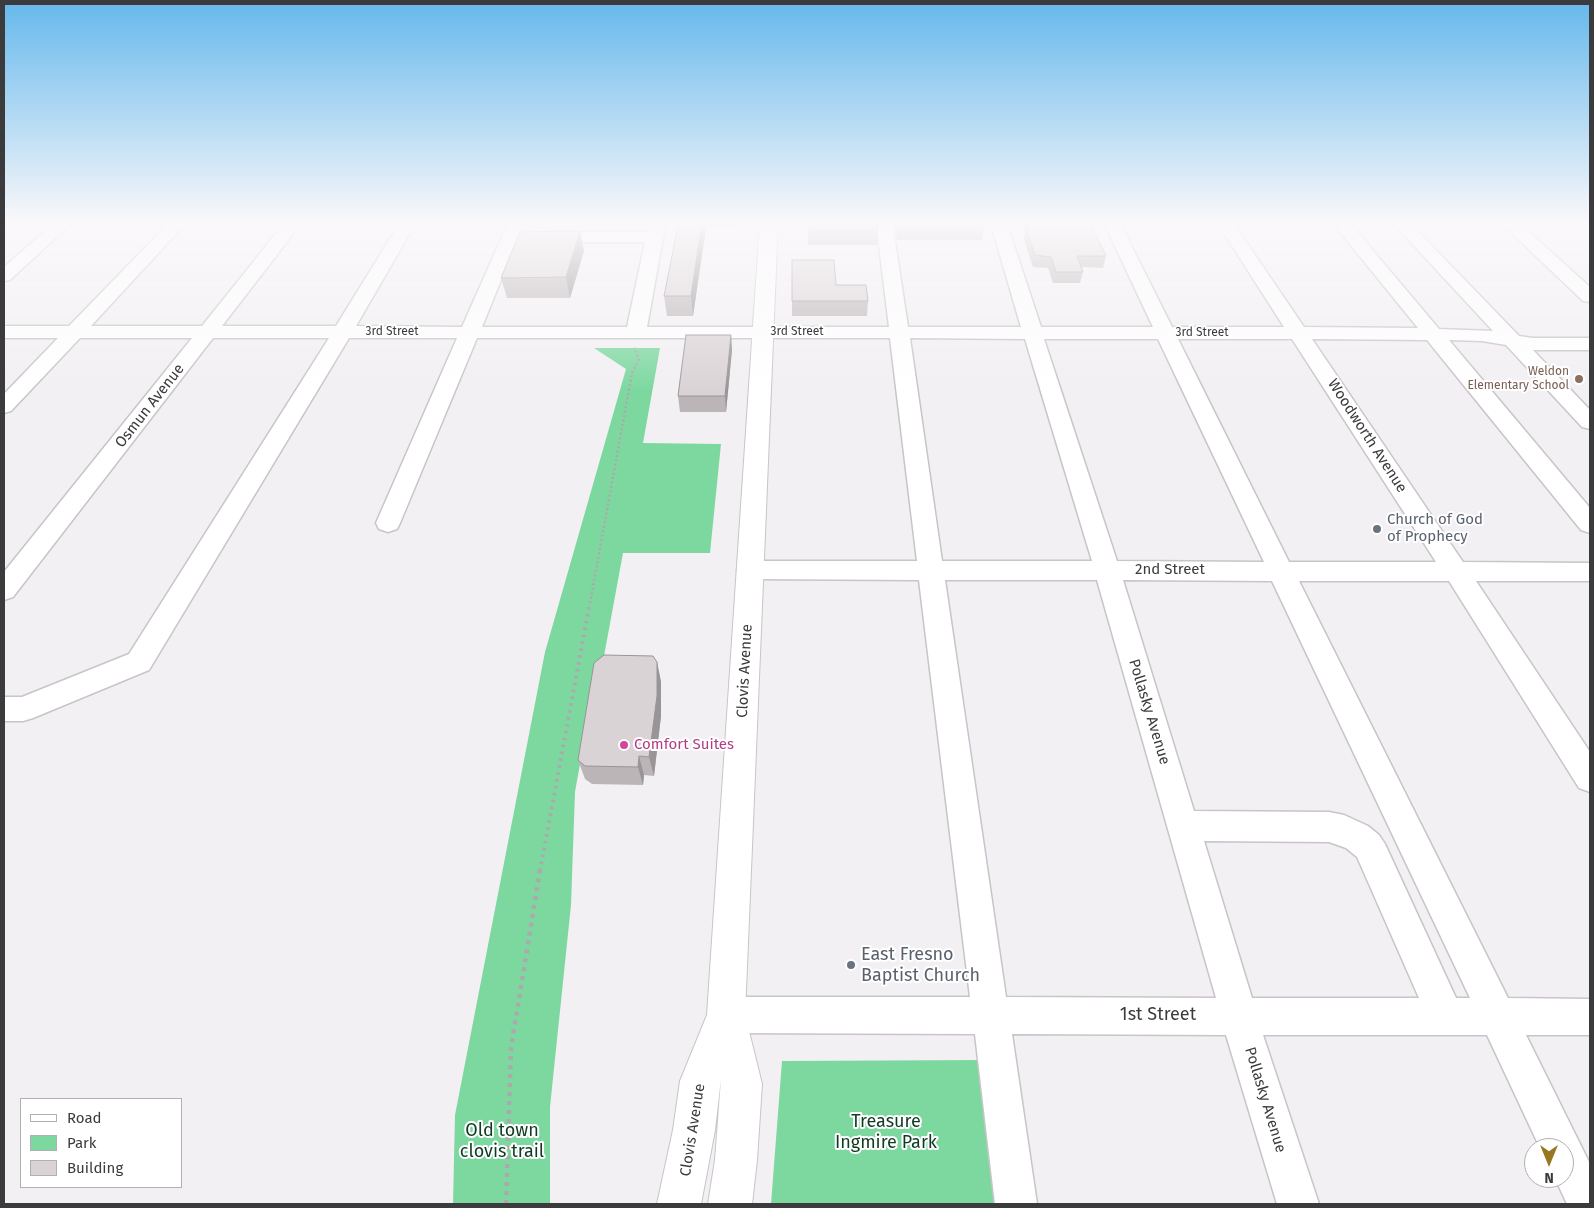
<!DOCTYPE html>
<html>
<head>
<meta charset="utf-8">
<style>
  body { margin:0 }
  #map { position:relative; width:1594px; height:1208px; overflow:hidden; background:#f3f0f4; font-family:"Fira Sans",sans-serif }
  canvas { display:block }
  .frame { position:absolute; inset:0; border:5px solid #3b3a3c; pointer-events:none }
  .legend { position:absolute; left:20px; top:1098px; width:162px; height:90px; box-sizing:border-box; background:#fefffe; border:1px solid #b0b0b0; margin:0; padding:6px 9px; list-style:none; font-size:15px; color:#3b3a3c }
  .legend li { display:flex; align-items:center; gap:10px; height:25px }
  .legend b { width:25px; border:1px solid #b0b0b0 }
  .north { position:absolute; left:1524px; top:1138px; width:50px; height:50px; box-sizing:border-box; background:#fefffe; border:1px solid #b0b0b0; border-radius:50%; rotate:180deg; font-size:14px; font-weight:700; line-height:20px; text-align:center; color:#3b3a3c }
  .north::after { content:''; display:block; margin:auto; width:18px; height:22px; background:#997721; clip-path:polygon(50% 0,100% 100%,50% 72%,0 100%) }
</style>
</head>
<body>
<div id="map">
<canvas width="1594" height="1208"></canvas>
<div class="frame"></div>
<ul class="legend">
<li><b style="height:6px;background:#fff"></b>Road</li>
<li><b style="height:14px;background:#7dd8a0"></b>Park</li>
<li><b style="height:14px;background:#dad3d5"></b>Building</li>
</ul>
<div class="north">N</div>
</div>
<script>
const c = document.querySelector('canvas').getContext('2d');
c.lineJoin = 'round';
function fill(path, color) {
  c.fillStyle = color;
  c.fill(path, 'evenodd');
}
function toPath(rows) {
  const path = new Path2D();
  for (const r of rows) {
    path.moveTo(r[0], r[1]);
    for (let i = 2; i < r.length; i += 2) path.lineTo(r[i], r[i + 1]);
  }
  return path;
}
function stroke(path, color, width, dash) {
  c.strokeStyle = color;
  c.lineWidth = width;
  c.lineCap = dash ? 'butt' : 'round';
  c.setLineDash(dash || []);
  c.stroke(path);
}
function label(font, color, halo, rows, align = 'center') {
  c.font = font + ' "Fira Sans",sans-serif';
  c.lineWidth = 4;
  c.setLineDash([]);
  c.textBaseline = 'middle';
  c.strokeStyle = halo;
  c.fillStyle = color;
  for (const [text, x, y, turn = 0] of rows) {
    c.save();
    c.translate(x, y);
    c.rotate((+turn || 0) * Math.PI / 180);
    c.textAlign = isNaN(turn) ? turn : align;
    if (halo) c.strokeText(text, 0, 0);
    c.fillText(text, 0, 0);
    c.restore();
  }
}
const green = toPath([
  [594,348,660,348,643,443,721,444,710,553,623,553,602,667,595,680,575,792,571,905,550,1107,550,1204,453,1204,455,1115,545,652,626,369],
  [984,1060,1002,1204,771,1204,782,1061]
]);
const pathFar2 = toPath([
  [590,603,632,373,639,359,634,348]
]);
const pathFar1 = toPath([
  [540,871,590,602]
]);
const path = toPath([
  [506,1204,511,1048,540,870]
]);
const minor = toPath([
  [56,221,74,221,10,280,4,281,4,267,56,221],
  [171,221,188,221,91,326,202,326,286,221,303,221,222,326,336,326,401,221,417,221,356,326,462,327,509,221,525,221,482,327,627,327,645,242,546,242,540,241,538,237,540,233,546,232,647,232,650,221,666,221,647,327,889,327,876,221,892,221,908,327,1021,327,990,221,1006,221,1041,327,1153,327,1103,221,1119,221,1172,327,1284,327,1216,221,1232,221,1304,327,1418,328,1331,221,1348,221,1439,329,1493,331,1391,221,1408,221,1519,336,1533,338,1590,338,1590,350,1533,350,1590,410,1590,429,1582,427,1506,345,1482,341,1449,340,1590,508,1590,533,1581,530,1427,340,1312,339,1463,562,1590,563,1590,581,1476,581,1590,752,1590,792,1579,788,1449,581,1299,581,1508,998,1590,999,1590,1035,1526,1035,1590,1164,1590,1204,1567,1204,1555,1178,1564,1178,1564,1148,1540,1148,1487,1035,1263,1035,1319,1204,1277,1204,1226,1035,1012,1034,1037,1204,995,1204,975,1034,726,1033,713,1028,708,1015,713,1002,726,997,970,997,919,580,750,579,741,577,737,570,741,563,750,561,917,561,890,338,477,338,400,523,397,529,388,532,379,529,376,523,457,338,349,338,149,670,33,718,23,721,4,721,4,697,22,697,129,654,329,338,213,338,13,597,4,600,4,572,192,338,80,338,11,411,4,413,4,394,58,338,4,338,4,326,69,326,171,221],
  [910,338,1025,339,1092,561,942,561,910,338],
  [1044,339,1158,339,1264,562,1117,561,1044,339],
  [1178,339,1292,339,1436,562,1289,562,1178,339],
  [945,580,1097,580,1216,998,1006,997,945,580],
  [1123,580,1272,581,1470,998,1456,998,1385,844,1379,835,1368,826,1344,815,1329,812,1194,811,1123,580],
  [1204,841,1329,842,1346,848,1357,857,1361,866,1419,998,1252,998,1204,841],
  [1499,221,1517,221,1590,287,1590,302,1583,301,1499,221]
]);
const major = toPath([
  [760,221,778,221,745,1015,762,1084,757,1160,752,1204,708,1204,715,1160,721,1079,715,1130,701,1204,657,1204,673,1130,680,1081,707,1015,760,221]
]);
const wall = toPath([
  [679,221,741,221,741,227,706,227,693,316,667,316,664,296],
  [808,221,878,230,877,245,808,245],
  [893,221,983,221,984,226,982,240,897,240],
  [1021,221,1089,221,1106,256,1103,268,1082,267,1083,272,1080,283,1053,283,1048,268,1033,267,1024,240,1025,233],
  [584,251,570,298,507,298,501,278],
  [792,260,836,285,868,301,867,316,792,316],
  [731,335,732,350,726,412,680,412,678,396],
  [657,662,661,682,661,716,654,776,644,775,643,785,592,784,585,779,578,760]
]);
const shadedWall = toPath([
  [702,221,705,221,706,227,693,316,691,296],
  [580,231,584,251,570,298,566,277],
  [731,335,732,350,726,412,725,396],
  [657,662,661,682,661,716,654,776,649,757],
  [639,756,644,775,643,785,638,767]
]);
const building = toPath([
  [679,221,702,221,691,296,664,296,679,221],
  [808,221,877,221,878,230,808,230,808,221],
  [897,221,983,221,984,226,898,225,897,221],
  [1027,221,1089,221,1106,256,1077,256,1083,272,1056,272,1051,257,1035,255,1026,229,1030,229,1027,221],
  [580,231,566,277,501,278,520,232,580,231],
  [792,260,834,260,836,285,866,285,868,301,792,301,792,260],
  [686,335,731,335,725,396,678,396,686,335],
  [604,655,653,656,657,662,657,696,649,757,639,756,638,767,585,766,578,760,594,663,604,655]
]);
const markers = [
  [1579,379,5,"#8d6e63"],
  [1377,529,5,"#6b7280"],
  [624,745,5,"#d1479c"],
  [851,965,5,"#6b7280"]
];
const farStreetnames = [
  ["3rd Street",392,332],
  ["3rd Street",797,332],
  ["3rd Street",1202,333]
];
const farEducationnames = [
  ["Weldon",1569,372],
  ["Elementary School",1569,386]
];
const streetNames = [
  ["Osmun Avenue",150,406,-52],
  ["Woodworth Avenue",1367,436,57],
  ["2nd Street",1170,570],
  ["Clovis Avenue",745,671,-87],
  ["Pollasky Avenue",1149,712,73],
  ["Pollasky Avenue",1265,1100,73],
  ["Clovis Avenue",693,1130,-81]
];
const worshipNames = [
  ["Church of God",1387,520],
  ["of Prophecy",1387,537]
];
const hotelNames = [
  ["Comfort Suites",634,745]
];
const nearWorshipnames = [
  ["East Fresno",861,955],
  ["Baptist Church",861,976]
];
const nearStreetnames = [
  ["1st Street",1158,1015]
];
const nearParknames = [
  ["Treasure",886,1122],
  ["Ingmire Park",886,1143],
  ["Old town",502,1131],
  ["clovis trail",502,1152]
];
fill(green, '#7dd8a0');
stroke(minor, '#c8c4c9', 3);
stroke(major, '#c8c4c9', 2);
stroke(pathFar2, '#aba9ac', 2.5, [2, 2.5]);
stroke(pathFar1, '#aba9ac', 4, [2.5, 4.5]);
stroke(path, '#aba9ac', 4.5, [4, 5]);
fill(minor, '#fff');
fill(major, '#fff');
fill(wall, '#bbb5b7');
fill(shadedWall, '#999495');
fill(building, '#dad3d5');
stroke(building, '#999495', 1);
const sky = c.createLinearGradient(0, 0, 0, 390);
sky.addColorStop(0, '#65b8ec');
sky.addColorStop(0.57, '#faf8fa');
sky.addColorStop(1, '#faf8fa00');
c.fillStyle = sky;
c.fillRect(0, 0, 1594, 390);
for (const [x, y, r, color] of markers) {
  const dot = new Path2D();
  dot.arc(x, y, r, 0, 2 * Math.PI);
  c.fillStyle = color;
  c.fill(dot);
  stroke(dot, '#fefffe', 2);
}
label('12px', '#3b3a3c', '#fefffe', farStreetnames);
label('12px', '#785e54', '#fefffe', farEducationnames, 'right');
label('15px', '#3b3a3c', '#fefffe', streetNames);
label('15px', '#5b616d', '#fefffe', worshipNames, 'left');
label('15px', '#b23c85', '#fefffe', hotelNames, 'left');
label('18px', '#5b616d', '#fefffe', nearWorshipnames, 'left');
label('18px', '#3b3a3c', '#fefffe', nearStreetnames);
label('18px', '#103b23', '#fefffe', nearParknames);
</script>
</body>
</html>
